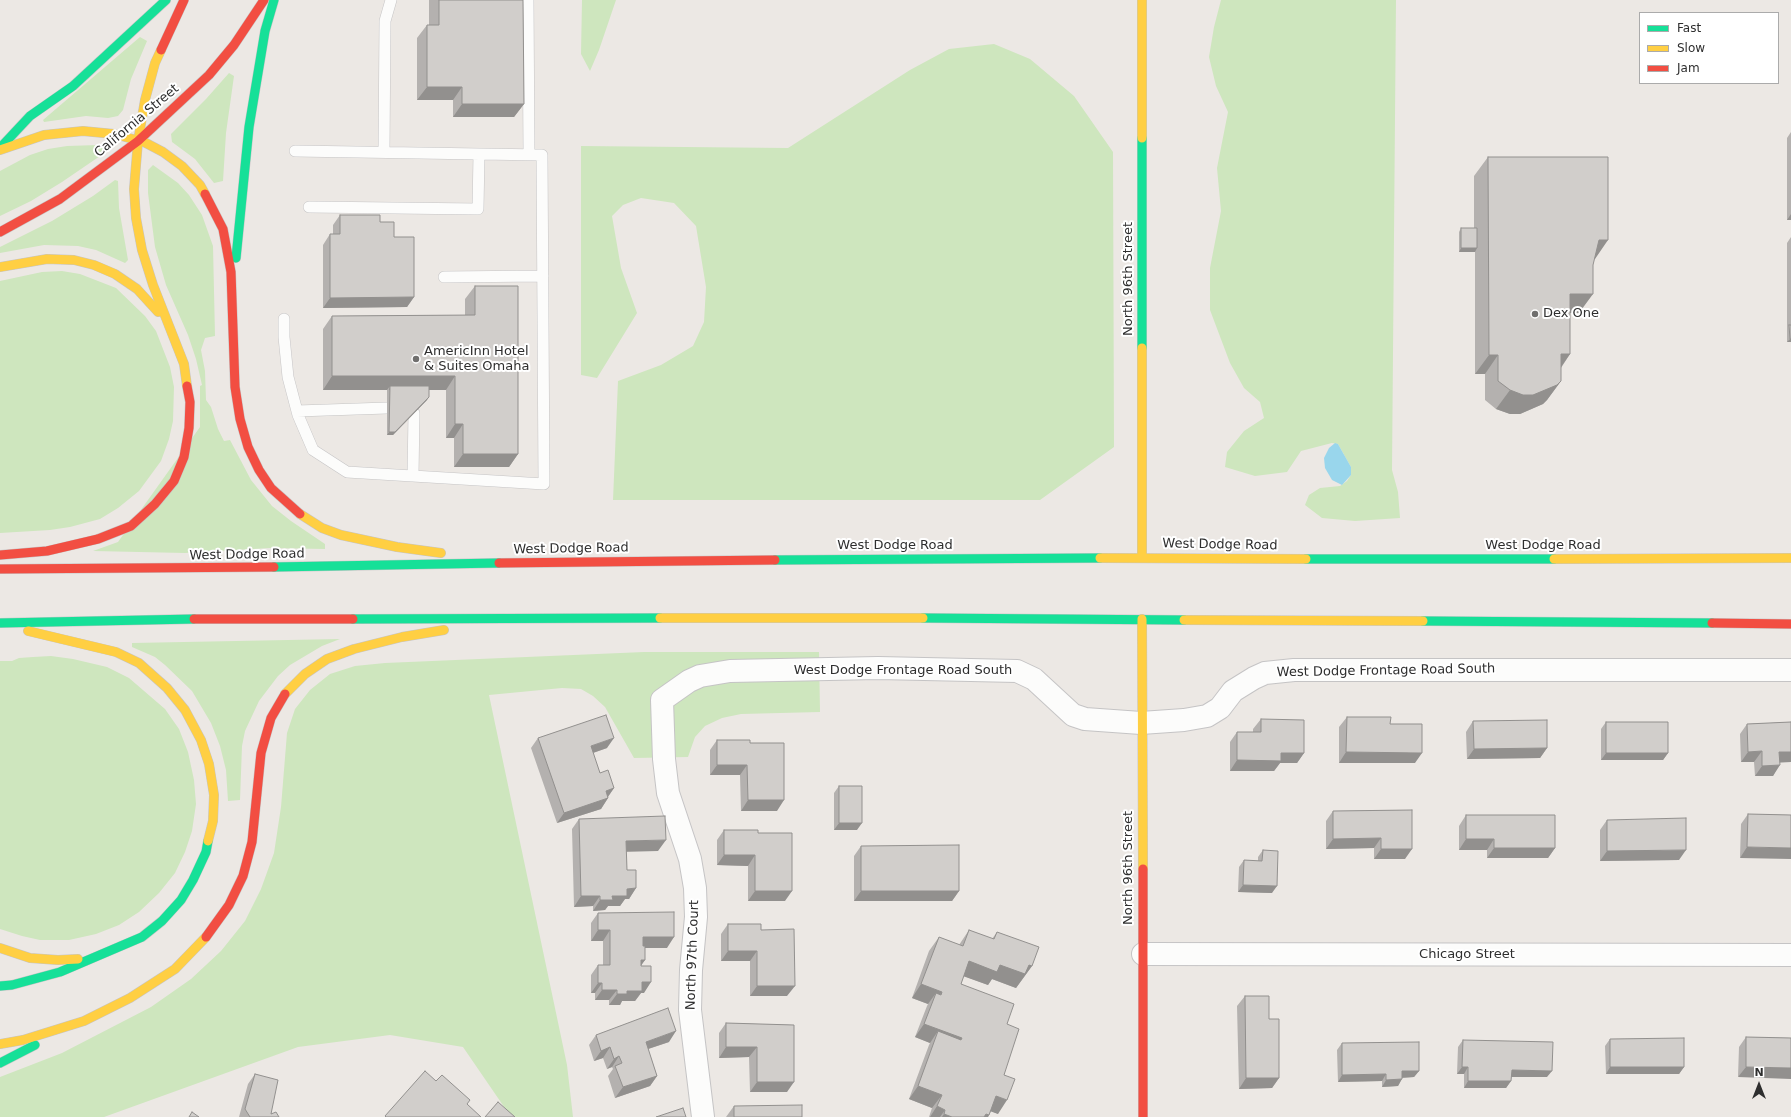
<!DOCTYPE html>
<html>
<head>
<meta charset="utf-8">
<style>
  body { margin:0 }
  #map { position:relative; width:1791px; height:1117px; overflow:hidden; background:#ece8e4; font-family:"DejaVu Sans",sans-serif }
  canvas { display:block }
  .legend { position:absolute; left:1639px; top:12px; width:140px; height:72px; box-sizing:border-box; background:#fff; border:1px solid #ababab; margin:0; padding:5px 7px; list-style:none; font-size:12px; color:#2e2e2e }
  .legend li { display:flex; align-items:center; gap:8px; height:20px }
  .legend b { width:20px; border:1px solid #ababab }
  .north { position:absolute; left:1739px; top:1065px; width:40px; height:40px; -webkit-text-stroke:3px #fff; paint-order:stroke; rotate:0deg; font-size:11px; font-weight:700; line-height:16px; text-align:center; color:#2e2e2e }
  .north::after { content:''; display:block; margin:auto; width:14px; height:18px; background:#2e2e2e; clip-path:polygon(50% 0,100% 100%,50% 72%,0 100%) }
</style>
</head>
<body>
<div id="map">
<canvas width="1791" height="1117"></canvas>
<ul class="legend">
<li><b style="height:5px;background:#16e098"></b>Fast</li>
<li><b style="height:5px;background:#ffcf43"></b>Slow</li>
<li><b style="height:5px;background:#f24e42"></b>Jam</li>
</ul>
<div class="north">N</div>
</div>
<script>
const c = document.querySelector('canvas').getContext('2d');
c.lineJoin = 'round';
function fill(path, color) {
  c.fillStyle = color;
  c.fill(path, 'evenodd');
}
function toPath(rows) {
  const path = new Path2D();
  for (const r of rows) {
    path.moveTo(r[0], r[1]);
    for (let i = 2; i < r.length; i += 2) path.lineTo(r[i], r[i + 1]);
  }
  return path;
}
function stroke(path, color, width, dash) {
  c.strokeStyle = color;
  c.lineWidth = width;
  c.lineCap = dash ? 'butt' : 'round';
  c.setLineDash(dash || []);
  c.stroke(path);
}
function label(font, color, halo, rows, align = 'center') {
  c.font = font + ' "DejaVu Sans",sans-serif';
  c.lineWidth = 4;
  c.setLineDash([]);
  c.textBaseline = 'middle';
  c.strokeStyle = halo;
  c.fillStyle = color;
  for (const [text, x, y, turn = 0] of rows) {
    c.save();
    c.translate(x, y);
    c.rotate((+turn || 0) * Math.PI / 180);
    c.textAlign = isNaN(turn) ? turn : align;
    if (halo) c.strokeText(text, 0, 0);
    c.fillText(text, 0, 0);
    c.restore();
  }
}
const green = toPath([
  [582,0,616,0,599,50,590,71,581,54],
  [1221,0,1396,0,1392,470,1398,492,1400,518,1355,521,1322,518,1305,505,1309,495,1320,488,1340,486,1347,481,1351,475,1351,467,1338,444,1332,443,1301,451,1287,472,1255,476,1225,467,1227,452,1244,431,1264,418,1260,402,1244,388,1230,363,1210,310,1210,268,1221,211,1217,168,1228,112,1216,86,1209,57,1214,27],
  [140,37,147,41,131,79,123,110,118,116,108,118,86,116,44,122,43,120],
  [994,44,1030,59,1074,96,1113,152,1114,447,1040,500,613,500,618,381,661,365,693,346,704,322,706,287,696,226,674,203,641,198,623,205,612,216,621,268,637,313,597,378,581,375,581,146,788,148,910,70,949,49],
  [229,73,234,76,226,133,223,181,214,183,195,159,172,142,171,134,206,99],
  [98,145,103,146,107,151,103,154,62,182,31,201,0,216,0,171,30,155,48,149,67,146],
  [153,165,178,183,189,195,202,215,213,246,215,336,205,338,201,350,205,371,206,400,211,407,218,429,224,441,230,440,251,480,272,506,291,521,325,544,325,549,270,548,185,553,93,551,118,542,200,427,200,386,202,385,196,359,188,335,166,285,155,247,148,193,148,170],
  [115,180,118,181,119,208,128,260,125,263,96,250,78,246,44,245,0,253,0,247,52,221,93,196],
  [62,271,80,274,116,288,145,316,156,331,170,367,174,387,173,421,169,439,161,461,139,491,118,508,100,519,70,527,50,530,0,533,0,281,42,272],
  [340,639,322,646,290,665,278,676,259,701,245,731,242,746,240,800,228,801,226,770,220,746,211,723,192,691,165,665,155,657,132,647,132,643],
  [644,652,819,652,820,712,741,714,722,718,705,726,695,737,688,757,634,758,605,707,593,696,581,689,562,688,489,695,567,1065,573,1117,511,1117,463,1047,390,1035,298,1047,104,1117,0,1117,0,1077,62,1053,151,1007,191,979,221,951,245,921,261,889,274,853,281,807,287,733,295,709,310,690,330,674,355,666,385,663],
  [51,656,73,659,107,667,129,678,165,709,179,729,188,752,194,780,196,804,192,831,185,852,175,873,159,893,139,912,119,925,96,934,69,940,40,940,22,936,0,929,0,661,12,661,19,658,33,657]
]);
const water = toPath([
  [1335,443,1338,444,1351,467,1351,475,1342,485,1332,480,1325,468,1324,458,1329,448]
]);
const lane = toPath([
  [528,0,529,155],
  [384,152,385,21,391,0],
  [309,207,478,209,479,154],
  [444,277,543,276],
  [284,319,284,337,288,377,298,415,313,450,347,472,544,484,542,155,295,151],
  [297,411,387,408],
  [413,476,414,413]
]);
const street = toPath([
  [1143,954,1791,955],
  [703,1117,690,1010,691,970,696,917,695,888,690,859,668,793,664,759,662,700,689,681,700,676,730,671,878,668,1017,671,1034,679,1073,715,1085,719,1141,723,1184,720,1207,716,1220,708,1233,691,1254,678,1265,673,1294,670,1791,670]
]);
const fast = toPath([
  [1142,138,1142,348],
  [0,148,30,116,73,86,166,0],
  [236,258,249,127,265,31,274,0],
  [1306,559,1554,559],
  [775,560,1100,558],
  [274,567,499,563],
  [923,618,1184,620],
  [353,619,660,618],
  [1423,621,1712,623],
  [0,623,194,619],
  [0,986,12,985,60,972,142,937,162,921,181,900,193,880,206,852,208,841],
  [0,1063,35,1045]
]);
const slow = toPath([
  [1142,0,1142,138],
  [161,50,155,63,145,100,138,141,134,189,136,218,142,250,153,285,184,364,187,386],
  [0,150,44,135,83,131,114,134,144,142,163,152,182,166,200,185,205,194],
  [0,267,47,259,74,260,94,265,115,274,137,289,158,312],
  [1142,348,1142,558],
  [300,514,322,528,341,535,397,547,441,553],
  [1100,558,1306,559],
  [1554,559,1791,558],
  [660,618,923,618],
  [1142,619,1143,869],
  [1184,620,1423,621],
  [28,631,116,652,139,663,167,688,185,710,201,740,209,764,214,795,213,821,208,841],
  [285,694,305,674,327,659,354,649,402,637,444,630],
  [0,948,30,958,58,960,78,959],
  [0,1044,23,1040,84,1021,130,998,175,969,206,937]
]);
const jam = toPath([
  [161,50,184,0],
  [205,194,223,229,231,272,235,387,240,419,248,447,259,470,271,488,300,514],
  [0,232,60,199,138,141,209,75,234,45,264,0],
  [0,555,47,551,98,539,131,526,155,504,174,481,184,457,189,428,190,402,187,386],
  [499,563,775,560],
  [0,569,274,567],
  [194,619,353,619],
  [1712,623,1791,624],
  [1143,869,1143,1117],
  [206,937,229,905,243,876,252,842,261,753,271,718,285,694]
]);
const wall = toPath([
  [429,0,523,0,524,104,514,117,453,117,453,100,417,100,417,38,427,25,429,25],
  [1791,132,1791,220,1787,220,1787,138],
  [1488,157,1595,259,1594,259,1579,313,1570,313,1570,354,1561,368,1561,381,1547,400,1543,404,1520,414,1510,414,1496,409,1485,400,1485,374,1475,374,1475,252,1459,252,1459,232,1461,228,1474,228,1474,176],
  [340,215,380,222,394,237,414,297,407,307,323,308,323,245,330,234,333,234,333,225],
  [1791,237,1791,342,1787,342,1787,243],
  [475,286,518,454,509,467,454,467,454,438,446,438,446,390,429,390,427,400,393,435,387,435,387,390,323,390,323,329,332,316,465,315,465,299],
  [1347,717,1390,724,1415,763,1339,763,1339,727],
  [1261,719,1304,753,1297,763,1280,763,1274,771,1230,771,1230,742,1237,732,1253,732,1253,729],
  [1473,721,1547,748,1540,758,1467,759,1466,732],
  [1606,722,1668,753,1663,760,1601,760,1601,729],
  [1791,722,1791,762,1780,762,1773,776,1755,776,1754,762,1741,762,1740,734,1747,724],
  [538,738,607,748,593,753,600,773,614,788,608,797,608,798,601,809,557,823,531,748],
  [717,740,750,743,777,811,741,811,740,775,710,775,710,750],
  [839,786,857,830,834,830,834,793],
  [1412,810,1405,859,1374,859,1374,848,1326,849,1326,821,1333,811],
  [1748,814,1791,815,1740,858,1741,824],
  [1466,815,1555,848,1548,858,1487,858,1487,850,1459,850,1459,826],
  [579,819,658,851,626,851,627,870,636,888,629,899,625,899,620,906,608,906,605,910,593,911,593,906,574,907,572,829],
  [1607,820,1679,860,1600,861,1600,830],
  [724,830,758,833,785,901,748,901,748,866,717,865,717,840],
  [861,846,959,891,952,901,854,901,854,856],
  [1263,850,1272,893,1238,892,1239,867,1244,860,1258,861,1258,857],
  [598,913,667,948,645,948,645,960,641,965,644,993,641,993,635,1001,622,1001,620,1005,609,1005,609,1000,595,1000,595,993,591,993,591,975,598,965,603,965,603,941,591,941,591,923],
  [728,924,761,930,787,996,750,996,750,961,721,961,721,934],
  [969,930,992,939,997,932,1032,966,1016,988,992,979,988,985,964,976,961,984,1007,1024,1004,1075,998,1114,991,1111,988,1117,929,1117,932,1108,909,1099,929,1045,930,1043,915,1037,927,1006,928,1004,912,998,929,951,939,937,959,945],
  [1245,996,1269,1019,1279,1078,1272,1088,1239,1089,1237,1006],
  [726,1023,794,1025,787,1092,750,1092,749,1057,719,1058,719,1033],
  [596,1035,669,1042,648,1049,657,1076,650,1086,615,1098,608,1076,613,1069,612,1067,607,1069,603,1058,594,1061,589,1045],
  [1746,1037,1791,1038,1738,1077,1739,1047],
  [1610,1039,1684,1067,1679,1074,1606,1074,1605,1046],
  [1463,1040,1547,1077,1511,1077,1511,1081,1506,1088,1464,1088,1464,1074,1457,1074,1458,1047],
  [1342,1043,1419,1071,1414,1077,1402,1078,1398,1086,1382,1087,1382,1081,1338,1082,1337,1050],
  [255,1074,271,1114,279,1117,239,1117,248,1084],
  [734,1106,802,1117,726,1117]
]);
const shadedWall = toPath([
  [427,87,462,87,453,100,417,100],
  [462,104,524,104,514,117,453,117],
  [1791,214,1791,220,1787,220],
  [1599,240,1608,240,1595,259,1586,259],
  [1461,248,1477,248,1475,252,1459,252],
  [1570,294,1593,294,1579,313,1557,313],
  [414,297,407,307,323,308,330,298],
  [1790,339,1791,339,1791,342,1787,342],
  [1561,354,1570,354,1557,373],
  [1489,355,1498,355,1485,374,1475,374],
  [332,376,455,376,446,390,389,390,390,386,387,390,323,390],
  [1561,381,1547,400,1543,404,1520,414,1510,414,1496,409,1510,390],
  [429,397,427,400,393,435,387,435,389,432],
  [455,424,463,424,454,438,446,438],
  [463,454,518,454,509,467,454,467],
  [614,738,607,748,584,756,591,746],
  [1547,748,1540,758,1467,759,1474,749],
  [1762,751,1754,762,1741,762,1748,752],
  [1346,752,1422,753,1415,763,1339,763],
  [1779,752,1791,752,1791,762,1772,763],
  [1281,753,1304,753,1297,763,1280,763,1274,771,1230,771,1237,760],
  [1606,753,1668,753,1663,760,1601,760],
  [717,765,747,765,740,775,710,775],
  [1780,765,1773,776,1755,776,1762,766],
  [614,788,607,798,606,791],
  [608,798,601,809,557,823,564,813],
  [748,800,784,800,777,811,741,811],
  [839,823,862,823,857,830,834,830],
  [1381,838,1374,848,1326,849,1333,839],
  [1466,839,1494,839,1487,850,1459,850],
  [666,840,658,851,619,852,626,841],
  [1747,847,1791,848,1791,859,1740,858],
  [1494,848,1555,848,1548,858,1487,858],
  [1381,849,1412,849,1405,859,1374,859],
  [1686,850,1679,860,1600,861,1607,851],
  [724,855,755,855,748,866,717,865],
  [1243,885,1277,886,1272,893,1238,892],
  [636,888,629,899,625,899,620,906,608,906,605,910,593,911,600,900,612,896,627,889],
  [755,891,792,891,785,901,748,901],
  [861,891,959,891,952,901,854,901],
  [581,896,600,896,593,906,574,907],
  [598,930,610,930,603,941,591,941],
  [643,937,674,937,667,948,636,948],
  [728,951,757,951,750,961,721,961],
  [641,960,645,960,638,970],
  [969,961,1000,965,1029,965,1032,966,1016,988,992,979,988,985,960,975],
  [642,982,651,982,644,993,641,993,635,1001,622,1001,620,1005,609,1005,617,994,627,991],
  [598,983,602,983,595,993,591,993],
  [921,984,942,992,932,1005,936,993,928,1004,912,998],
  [757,986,795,986,787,996,750,996],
  [602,990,617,990,609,1000,595,1000],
  [924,1024,962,1038,953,1051,938,1031,930,1043,915,1037],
  [676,1031,669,1042,639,1052,646,1042],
  [610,1047,603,1058,594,1061,601,1051],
  [726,1047,757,1047,749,1057,719,1058],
  [619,1056,612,1067,607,1069,614,1059],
  [1462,1067,1468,1067,1464,1074,1457,1074],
  [1610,1067,1684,1067,1679,1074,1606,1074],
  [1746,1067,1791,1068,1791,1079,1738,1077],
  [1512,1070,1552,1071,1547,1077,1507,1077],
  [1402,1071,1419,1071,1414,1077,1397,1078],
  [1386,1074,1382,1081,1338,1082,1342,1075],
  [657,1076,650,1086,615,1098,623,1087],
  [1246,1078,1279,1078,1272,1088,1239,1089],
  [1402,1079,1398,1086,1382,1087,1386,1080],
  [1468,1081,1511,1081,1506,1088,1464,1088],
  [757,1082,794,1082,787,1092,750,1092],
  [918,1086,942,1095,932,1108,909,1099],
  [996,1096,1007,1100,998,1114,987,1110],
  [937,1106,945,1110,940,1117,930,1117],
  [944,1114,952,1117,942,1117],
  [986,1114,989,1115,988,1117,983,1117]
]);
const building = toPath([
  [439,0,523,0,524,104,462,104,462,87,427,87,427,25,439,25,439,0],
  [1488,157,1608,157,1608,240,1599,240,1593,265,1593,294,1570,294,1570,354,1561,354,1561,381,1557,385,1533,395,1523,395,1510,390,1498,381,1498,355,1489,355,1488,157],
  [340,215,380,215,380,222,394,222,394,237,414,237,414,297,330,298,330,234,340,234,340,215],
  [1461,228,1477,228,1477,248,1461,248,1461,228],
  [475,286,518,286,518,454,463,454,463,424,455,424,455,376,332,376,332,316,475,315,475,286],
  [1789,325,1791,325,1791,339,1790,339,1789,325],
  [390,386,429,386,429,397,395,432,389,432,390,386],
  [606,715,614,738,591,746,600,773,608,770,614,788,606,791,608,798,564,813,538,738,606,715],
  [1347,717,1391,717,1390,724,1422,724,1422,753,1346,752,1347,717],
  [1261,719,1304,720,1304,753,1281,753,1281,761,1237,760,1237,732,1261,732,1261,719],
  [1547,720,1547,748,1474,749,1473,721,1547,720],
  [1606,722,1668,722,1668,753,1606,753,1606,722],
  [1791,722,1791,752,1779,752,1780,765,1762,766,1762,751,1748,752,1747,724,1791,722],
  [717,740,750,740,750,743,784,743,784,800,748,800,747,765,717,765,717,740],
  [839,786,862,786,862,823,839,823,839,786],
  [1412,810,1412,849,1381,849,1381,838,1333,839,1333,811,1412,810],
  [1748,814,1791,815,1791,848,1747,847,1748,814],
  [1466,815,1555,815,1555,848,1494,848,1494,839,1466,839,1466,815],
  [665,816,666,840,626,841,627,870,636,870,636,888,627,889,627,896,612,896,613,900,600,900,600,896,581,896,579,819,665,816],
  [1686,818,1686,850,1607,851,1607,820,1686,818],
  [724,830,758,830,758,833,792,833,792,891,755,891,755,855,724,855,724,830],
  [959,845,959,891,861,891,861,846,959,845],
  [1263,850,1278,851,1277,886,1243,885,1244,860,1262,861,1263,850],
  [674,912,674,937,643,937,643,946,645,946,645,960,641,960,641,966,651,966,651,982,642,982,642,991,627,991,627,994,617,994,617,990,602,990,602,983,598,983,598,965,610,965,610,930,598,930,598,913,674,912],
  [728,924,761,924,761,930,794,929,795,986,757,986,757,951,728,951,728,924],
  [969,930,994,939,997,932,1039,947,1032,966,1029,965,1025,974,1000,965,997,972,969,961,961,984,1014,1004,1007,1024,1019,1029,1004,1075,1015,1079,1007,1100,996,1096,989,1115,986,1114,984,1117,952,1117,944,1114,945,1110,937,1106,942,1095,918,1086,938,1031,961,1040,962,1038,924,1024,936,993,941,995,942,992,921,984,939,937,963,946,969,930],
  [1245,996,1269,996,1269,1019,1279,1019,1279,1078,1246,1078,1245,996],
  [668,1008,676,1031,646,1042,657,1076,623,1087,615,1066,622,1063,619,1056,614,1059,610,1047,601,1051,596,1035,668,1008],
  [726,1023,794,1025,794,1082,757,1082,757,1047,726,1047,726,1023],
  [1746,1037,1791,1038,1791,1068,1746,1067,1746,1037],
  [1684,1038,1684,1067,1610,1067,1610,1039,1684,1038],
  [1463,1040,1553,1042,1552,1071,1512,1070,1511,1081,1468,1081,1468,1067,1462,1067,1463,1040],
  [1419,1042,1419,1071,1402,1071,1402,1079,1386,1080,1386,1074,1342,1075,1342,1043,1419,1042],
  [425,1071,436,1081,442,1075,470,1100,467,1104,481,1117,386,1117,385,1116,425,1071],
  [255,1074,278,1080,271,1114,276,1112,279,1117,250,1117,245,1109,255,1074],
  [498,1102,515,1117,485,1117,498,1102],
  [802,1105,802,1117,734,1117,734,1106,802,1105],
  [683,1108,686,1117,656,1117,683,1108],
  [192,1112,199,1117,189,1117,192,1112]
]);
const markers = [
  [1535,314,4,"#706f6e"],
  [416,359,4,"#706f6e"]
];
const streetNames = [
  ["California Street",137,121,-40],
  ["North 96th Street",1129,279,-90],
  ["West Dodge Road",1220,545,1],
  ["West Dodge Road",895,546],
  ["West Dodge Road",1543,546],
  ["West Dodge Road",571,549,-1],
  ["West Dodge Road",247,555,-1],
  ["West Dodge Frontage Road South",903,671],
  ["West Dodge Frontage Road South",1386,671,-1],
  ["North 96th Street",1129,868,-90],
  ["North 97th Court",693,955,-88],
  ["Chicago Street",1467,955]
];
const poiNames = [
  ["Dex One",1543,314],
  ["AmericInn Hotel",424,352],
  ["& Suites Omaha",424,367]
];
fill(green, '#cee6be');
fill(water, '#99d6ec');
stroke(lane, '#c5c4c5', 12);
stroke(street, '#c5c4c5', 24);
stroke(fast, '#c5c4c5', 10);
stroke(slow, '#c5c4c5', 10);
stroke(jam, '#c5c4c5', 10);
stroke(lane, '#fcfcfb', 11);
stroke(street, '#fcfcfb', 22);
stroke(fast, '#16e098', 9);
stroke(slow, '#ffcf43', 9);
stroke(jam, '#f24e42', 9);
fill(wall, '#b4b1af');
fill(shadedWall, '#92908e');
fill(building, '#d1cecb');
stroke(building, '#92908e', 1);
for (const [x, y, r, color] of markers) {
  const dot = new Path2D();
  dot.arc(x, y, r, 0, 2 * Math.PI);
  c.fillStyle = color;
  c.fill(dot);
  stroke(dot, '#fff', 1.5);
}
label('13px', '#2e2e2e', '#fff', streetNames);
label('13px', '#2e2e2e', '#fff', poiNames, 'left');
</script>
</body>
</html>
